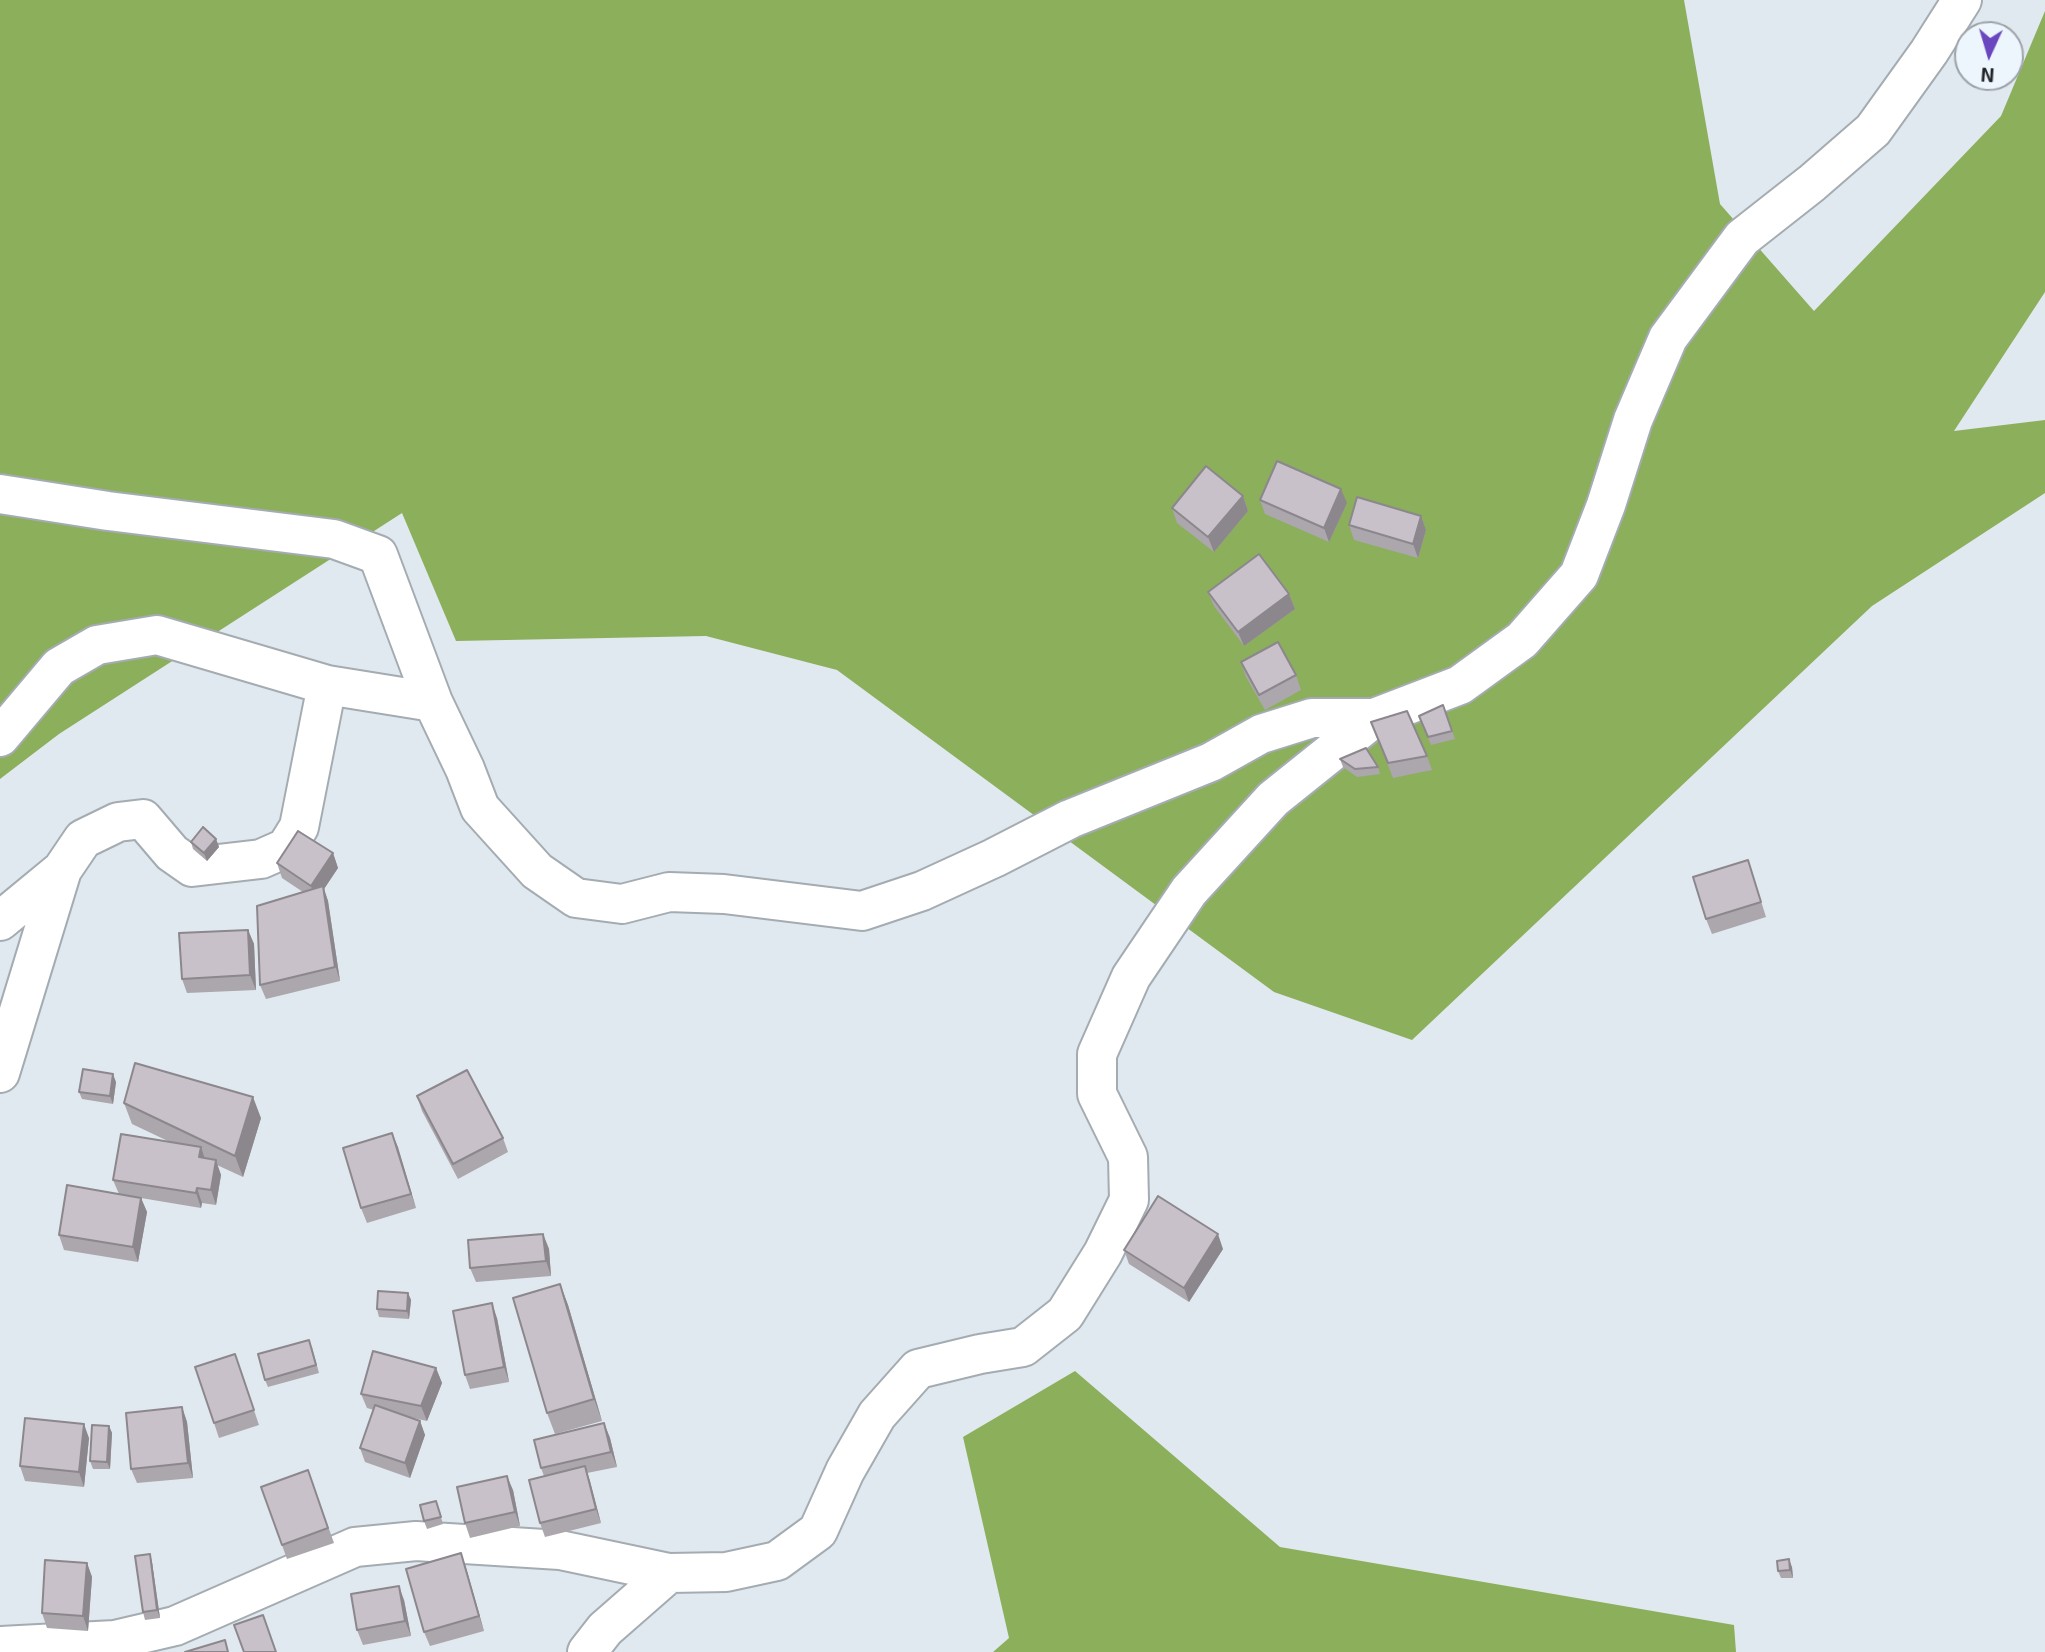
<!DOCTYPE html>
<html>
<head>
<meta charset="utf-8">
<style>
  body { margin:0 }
  #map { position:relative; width:2045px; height:1652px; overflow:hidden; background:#e0e9f0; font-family:"Exo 2",sans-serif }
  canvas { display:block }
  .north { position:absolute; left:1954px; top:21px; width:70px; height:70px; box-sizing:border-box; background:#eef6fd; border:2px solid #9da3a8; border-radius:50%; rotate:184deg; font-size:19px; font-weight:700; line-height:28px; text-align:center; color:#232629 }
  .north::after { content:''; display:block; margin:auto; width:24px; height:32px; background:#6b47bf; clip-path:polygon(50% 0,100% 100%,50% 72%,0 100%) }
</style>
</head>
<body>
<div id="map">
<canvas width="2045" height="1652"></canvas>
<div class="north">N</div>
</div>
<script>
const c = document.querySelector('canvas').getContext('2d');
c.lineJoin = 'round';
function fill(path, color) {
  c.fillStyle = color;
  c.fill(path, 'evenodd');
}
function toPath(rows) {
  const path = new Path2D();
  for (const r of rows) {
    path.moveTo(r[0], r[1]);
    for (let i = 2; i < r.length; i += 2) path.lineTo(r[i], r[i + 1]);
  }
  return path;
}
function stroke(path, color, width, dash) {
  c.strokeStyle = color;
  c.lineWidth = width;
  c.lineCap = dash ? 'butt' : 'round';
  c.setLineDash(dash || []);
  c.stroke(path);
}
const forest = toPath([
  [0,0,1684,0,1720,204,1814,311,2001,116,2045,11,2045,292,1954,431,2045,420,2045,493,1872,606,1412,1040,1274,992,837,670,706,636,456,641,402,513,59,734,0,779],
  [1075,1371,1280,1547,1734,1625,1736,1652,993,1652,1009,1638,963,1437]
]);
const minor = toPath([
  [0,494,108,511,334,539,378,555,433,702,465,769,480,808,537,871,576,898,622,904,669,892,724,894,862,911,922,891,994,858,1070,819,1211,762,1261,734,1312,718,1374,718,1460,685,1522,640,1579,575,1606,505,1633,420,1668,338,1742,238,1812,183,1873,130,1929,52,1962,0],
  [0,737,59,667,97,645,157,635,327,685,433,702],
  [0,921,62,870],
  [0,1073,62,870,83,839,118,822,143,819,172,853,192,867,261,859,286,848,299,827,327,685],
  [0,1646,115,1640,175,1626,355,1547,416,1541,560,1550,669,1573],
  [587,1652,605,1629,669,1573,726,1572,777,1561,818,1531,845,1471,877,1415,918,1369,980,1354,1023,1347,1065,1314,1103,1253,1129,1200,1128,1157,1097,1094,1097,1054,1131,977,1189,891,1273,799,1374,718]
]);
const wall = toPath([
  [1243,496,1248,511,1214,552,1177,523,1172,508],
  [1260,500,1347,503,1329,542,1265,514],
  [1421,516,1426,530,1418,558,1354,540,1349,525],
  [1208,592,1289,594,1295,609,1244,646,1214,606],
  [1241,662,1296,675,1301,690,1265,710,1246,677],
  [1443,705,1455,739,1431,745,1419,716],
  [1371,722,1427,756,1432,770,1393,778],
  [1340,759,1378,767,1380,774,1357,777,1343,767],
  [216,839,219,847,207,861,193,849,191,842],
  [333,853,338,868,324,889,328,901,340,981,266,999,260,985,303,892,282,878,277,863],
  [1748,860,1766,917,1712,934,1706,919],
  [248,930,254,944,256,990,187,993,182,979],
  [116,1082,113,1104,82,1099,79,1092],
  [417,1096,503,1138,508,1152,458,1179,422,1111],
  [124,1103,261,1118,243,1177,217,1165,221,1175,216,1205,202,1203,201,1208,141,1198,147,1212,138,1262,64,1250,59,1235,119,1194,113,1180,170,1142,132,1124],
  [392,1133,416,1208,367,1223,361,1208],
  [543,1234,549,1249,551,1276,476,1282,470,1268],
  [1223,1249,1189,1302,1129,1264,1124,1250],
  [560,1284,568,1305,602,1421,555,1434,547,1413],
  [408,1293,411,1300,409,1319,379,1317,377,1309],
  [497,1318,509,1382,470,1389,465,1375],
  [312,1347,319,1373,268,1387,265,1380],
  [235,1354,259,1425,219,1438,214,1423],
  [436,1368,442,1383,427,1421,409,1417,420,1421,425,1435,410,1478,365,1462,360,1448,374,1410,367,1408,361,1394],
  [182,1407,187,1422,193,1478,137,1483,131,1469],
  [604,1423,610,1438,617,1467,587,1473,601,1523,545,1537,540,1523,544,1476,541,1468],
  [109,1426,112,1433,110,1469,93,1469,90,1461],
  [89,1438,84,1487,25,1481,20,1466],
  [308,1470,334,1543,287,1559,261,1487],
  [513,1490,520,1526,470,1538,465,1523],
  [436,1501,443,1524,427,1529,424,1521],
  [150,1554,152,1562,160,1618,145,1620,143,1612],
  [87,1563,92,1577,88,1631,47,1628,42,1613],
  [1792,1567,1793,1578,1781,1578,1778,1571],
  [466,1568,484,1631,430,1646,424,1632],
  [404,1600,411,1636,363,1645,357,1630]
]);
const shadedWall = toPath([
  [1341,489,1347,503,1329,542,1324,528],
  [1243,496,1248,511,1214,552,1208,537],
  [1421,516,1426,530,1418,558,1413,544],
  [1289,594,1295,609,1244,646,1238,632],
  [216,839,219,847,207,861,204,853],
  [333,853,338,868,324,889,328,901,340,981,311,886],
  [248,930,254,944,256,990,250,975],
  [113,1074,116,1082,113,1104,110,1096],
  [253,1097,261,1118,243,1177,235,1156],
  [392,1133,398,1147,416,1208,411,1194],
  [201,1147,206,1162,199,1157],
  [216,1160,221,1175,216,1205,211,1190],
  [197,1188,202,1203,201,1208,196,1193],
  [141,1198,147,1212,138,1262,133,1247],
  [543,1234,549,1249,551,1276,546,1261],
  [1218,1234,1223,1249,1189,1302,1184,1288],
  [560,1284,568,1305,602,1421,594,1399],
  [408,1293,411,1300,409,1319,407,1311],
  [492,1303,497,1318,509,1382,504,1367],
  [436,1368,442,1383,427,1421,421,1406],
  [182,1407,187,1422,193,1478,188,1463],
  [420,1421,425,1435,410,1478,405,1463],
  [604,1423,610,1438,617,1467,611,1452],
  [84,1424,89,1438,84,1487,79,1472],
  [109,1426,112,1433,110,1469,107,1462],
  [585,1466,590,1481,601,1523,596,1509],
  [507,1476,513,1490,520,1526,515,1512],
  [461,1553,466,1568,484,1631,479,1616],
  [150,1554,152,1562,160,1618,157,1610],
  [1789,1559,1792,1567,1793,1578,1790,1570],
  [87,1563,92,1577,88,1631,83,1616],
  [399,1586,404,1600,411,1636,405,1621]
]);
const building = toPath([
  [1277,461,1341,489,1324,528,1260,500,1277,461],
  [1206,466,1243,496,1208,537,1172,508,1206,466],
  [1357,497,1421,516,1413,544,1349,525,1357,497],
  [1259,554,1289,594,1238,632,1208,592,1259,554],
  [1278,642,1296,675,1259,695,1241,662,1278,642],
  [1443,705,1452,731,1428,737,1419,716,1443,705],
  [1407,711,1427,756,1388,763,1371,722,1407,711],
  [1366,748,1378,767,1355,769,1340,759,1366,748],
  [203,827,216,839,204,853,191,842,203,827],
  [298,831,333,853,311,886,277,863,298,831],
  [1748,860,1761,902,1706,919,1693,877,1748,860],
  [323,886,335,967,260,985,257,906,323,886],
  [248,930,250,975,182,979,179,933,248,930],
  [135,1063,253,1097,235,1156,124,1103,135,1063],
  [83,1069,113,1074,110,1096,79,1092,83,1069],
  [467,1070,503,1138,453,1164,417,1096,467,1070],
  [392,1133,411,1194,361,1208,343,1148,392,1133],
  [121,1134,201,1147,199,1157,216,1160,211,1190,197,1188,196,1193,113,1180,121,1134],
  [67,1185,141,1198,133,1247,59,1235,67,1185],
  [1158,1196,1218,1234,1184,1288,1124,1250,1158,1196],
  [543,1234,546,1261,470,1268,468,1240,543,1234],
  [560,1284,594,1399,547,1413,513,1298,560,1284],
  [378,1291,408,1293,407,1311,377,1309,378,1291],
  [492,1303,504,1367,465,1375,453,1311,492,1303],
  [309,1340,316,1365,265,1380,258,1354,309,1340],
  [373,1351,436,1368,421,1406,361,1394,373,1351],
  [235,1354,254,1410,214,1423,195,1367,235,1354],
  [375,1405,420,1421,405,1463,360,1448,375,1405],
  [182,1407,188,1463,131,1469,126,1413,182,1407],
  [25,1418,84,1424,79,1472,20,1466,25,1418],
  [604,1423,611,1452,541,1468,534,1440,604,1423],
  [92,1425,109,1426,107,1462,90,1461,92,1425],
  [585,1466,596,1509,540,1523,529,1480,585,1466],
  [308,1470,328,1528,282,1545,261,1487,308,1470],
  [507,1476,515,1512,465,1523,457,1487,507,1476],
  [436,1501,441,1517,424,1521,420,1505,436,1501],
  [461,1553,479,1616,424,1632,406,1569,461,1553],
  [150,1554,157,1610,143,1612,135,1556,150,1554],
  [1789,1559,1790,1570,1778,1571,1777,1561,1789,1559],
  [45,1560,87,1563,83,1616,42,1613,45,1560],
  [399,1586,405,1621,357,1630,351,1594,399,1586],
  [263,1615,276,1652,244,1652,234,1625,263,1615],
  [225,1640,228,1652,185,1652,225,1640]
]);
fill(forest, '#8caf5c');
stroke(minor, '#a4acb2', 42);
stroke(minor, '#fff', 38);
fill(wall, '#aca6ad');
fill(shadedWall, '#8c878d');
fill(building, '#c8c1c9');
stroke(building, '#8c878d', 2);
</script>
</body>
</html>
